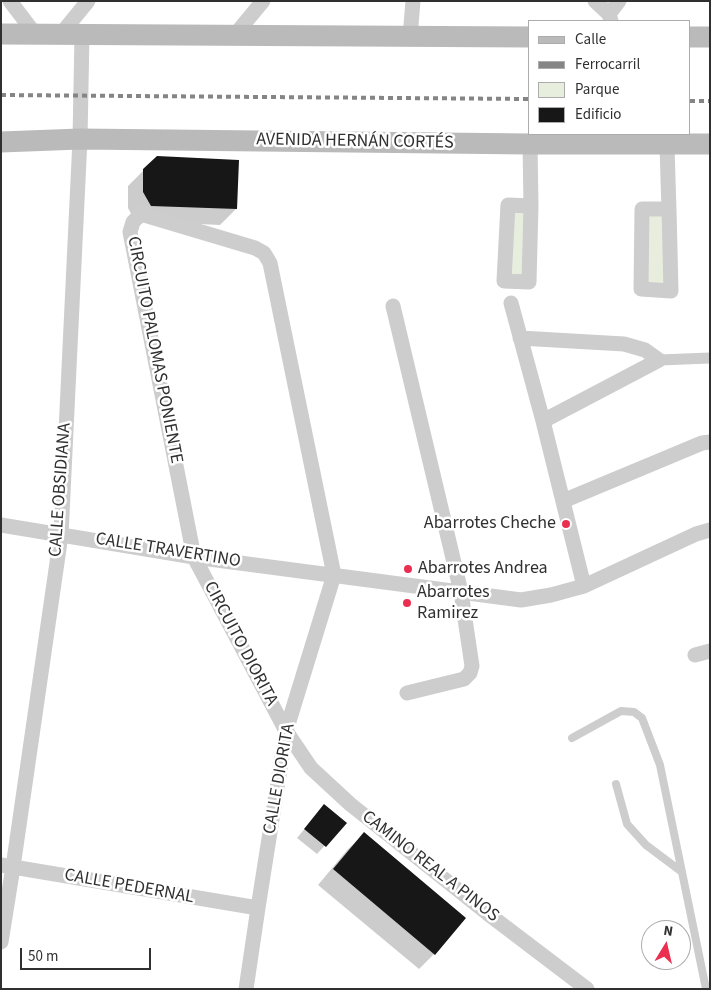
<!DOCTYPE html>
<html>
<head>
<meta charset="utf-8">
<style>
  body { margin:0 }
  #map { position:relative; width:711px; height:990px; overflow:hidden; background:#fff; font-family:"Source Sans 3",sans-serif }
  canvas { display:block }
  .frame { position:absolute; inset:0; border:2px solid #303030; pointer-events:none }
  .legend { position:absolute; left:528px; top:20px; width:162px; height:115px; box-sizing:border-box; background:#fff; border:1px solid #acacac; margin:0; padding:6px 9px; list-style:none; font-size:15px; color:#303030 }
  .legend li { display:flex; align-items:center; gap:10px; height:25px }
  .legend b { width:25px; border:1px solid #acacac }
  .north { position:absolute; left:641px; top:920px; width:50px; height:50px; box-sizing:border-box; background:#fff; border:1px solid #acacac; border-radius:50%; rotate:9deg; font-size:14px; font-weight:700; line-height:20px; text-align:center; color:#303030 }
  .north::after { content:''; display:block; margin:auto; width:18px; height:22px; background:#ea2f51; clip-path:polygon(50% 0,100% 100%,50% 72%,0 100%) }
  .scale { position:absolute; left:20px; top:948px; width:131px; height:22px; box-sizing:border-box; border:2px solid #303030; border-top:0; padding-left:6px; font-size:15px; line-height:18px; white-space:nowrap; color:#303030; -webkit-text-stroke:4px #fff; paint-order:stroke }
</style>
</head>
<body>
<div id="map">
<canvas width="711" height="990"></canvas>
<div class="frame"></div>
<ul class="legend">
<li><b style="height:6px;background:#bababa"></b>Calle</li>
<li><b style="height:6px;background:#858585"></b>Ferrocarril</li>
<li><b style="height:14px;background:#e8eede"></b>Parque</li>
<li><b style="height:14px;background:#171717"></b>Edificio</li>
</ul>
<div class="north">N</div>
<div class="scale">50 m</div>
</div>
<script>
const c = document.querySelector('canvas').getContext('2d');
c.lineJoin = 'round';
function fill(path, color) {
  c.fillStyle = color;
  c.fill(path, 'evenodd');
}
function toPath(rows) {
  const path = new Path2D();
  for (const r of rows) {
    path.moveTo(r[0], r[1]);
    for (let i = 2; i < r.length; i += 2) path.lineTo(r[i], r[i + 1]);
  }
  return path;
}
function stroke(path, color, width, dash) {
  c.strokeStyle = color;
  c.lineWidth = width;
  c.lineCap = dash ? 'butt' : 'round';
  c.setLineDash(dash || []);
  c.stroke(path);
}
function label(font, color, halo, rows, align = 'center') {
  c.font = font + ' "Source Sans 3",sans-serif';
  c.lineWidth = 5;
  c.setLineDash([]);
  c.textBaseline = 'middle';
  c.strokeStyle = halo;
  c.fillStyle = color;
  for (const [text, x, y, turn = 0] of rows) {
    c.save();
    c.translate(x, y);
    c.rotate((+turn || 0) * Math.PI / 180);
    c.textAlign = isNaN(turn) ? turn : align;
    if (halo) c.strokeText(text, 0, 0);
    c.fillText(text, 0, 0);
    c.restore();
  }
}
const green = toPath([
  [510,207,530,208,528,281,505,280],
  [643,210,667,211,670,289,642,287]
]);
const shadow = toPath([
  [144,170,236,209,220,225,135,221,128,208,128,186],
  [317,814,345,823,317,854,297,838],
  [364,834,434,954,419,969,318,885,348,849]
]);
const building = toPath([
  [157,156,239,160,237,209,151,206,143,192,143,169],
  [324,804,347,823,326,847,304,829],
  [364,832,466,918,435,955,333,869]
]);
const service = toPath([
  [572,738,621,711,634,712,642,718,660,765,706,989],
  [616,784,627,824,646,845,682,872]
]);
const pedestrian = toPath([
  [659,360,710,358]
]);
const minor = toPath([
  [10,1,35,34],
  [595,1,609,14,611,21],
  [609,14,619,1],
  [61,34,88,1],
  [234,36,263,1],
  [410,37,413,1],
  [530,144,531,206,529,282,504,281,508,205,531,206],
  [667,144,668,179,669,209,671,291,641,289,642,209,669,209],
  [511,303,543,421,584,586],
  [393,306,461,592,472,666,470,673,464,679,407,693],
  [520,338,624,344,645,350,659,360,543,421],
  [563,501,702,443,710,442],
  [1,525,194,557,521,600,551,595,584,586,696,534,710,530],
  [695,655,710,651],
  [1,865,258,908],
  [1,942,13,867,61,535,80,139,82,34],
  [246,989,258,908,286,731,334,575,270,263,264,253,255,248,141,214,133,222,130,232,194,557,286,731,311,768,350,804,487,913,587,989]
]);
const secondary = toPath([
  [1,34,530,37],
  [690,37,710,37],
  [1,142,80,139,530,144,710,144]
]);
const rail = toPath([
  [1,95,530,99],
  [690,101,710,101]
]);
const markers = [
  [566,524,5,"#ea2f51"],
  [408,569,5,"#ea2f51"],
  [407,603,5,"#ea2f51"]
];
const streetNames = [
  ["AVENIDA HERNÁN CORTÉS",355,142,1],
  ["CIRCUITO PALOMAS PONIENTE",154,350,79],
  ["CALLE OBSIDIANA",61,490,-86],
  ["CALLE TRAVERTINO",168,551,9],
  ["CIRCUITO DIORITA",240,644,62],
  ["CALLE DIORITA",280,779,-80],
  ["CAMINO REAL A PINOS",430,867,38],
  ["CALLE PEDERNAL",129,887,10]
];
const poiNames = [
  ["Abarrotes Cheche",556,524,"right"],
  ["Abarrotes Andrea",418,569],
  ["Abarrotes",417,593],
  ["Ramirez",417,614]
];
fill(green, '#e8eede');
fill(shadow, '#0003');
fill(building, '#171717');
stroke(service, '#cdcdcd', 8);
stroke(pedestrian, '#cdcdcd', 11);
stroke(minor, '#cdcdcd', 15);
stroke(secondary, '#bababa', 21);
stroke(rail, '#858585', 4, [5, 4]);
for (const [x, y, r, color] of markers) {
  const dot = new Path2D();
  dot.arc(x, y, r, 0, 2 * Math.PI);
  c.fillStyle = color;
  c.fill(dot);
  stroke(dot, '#fff', 2);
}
label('18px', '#303030', '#fff', streetNames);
label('18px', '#303030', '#fff', poiNames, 'left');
</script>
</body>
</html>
